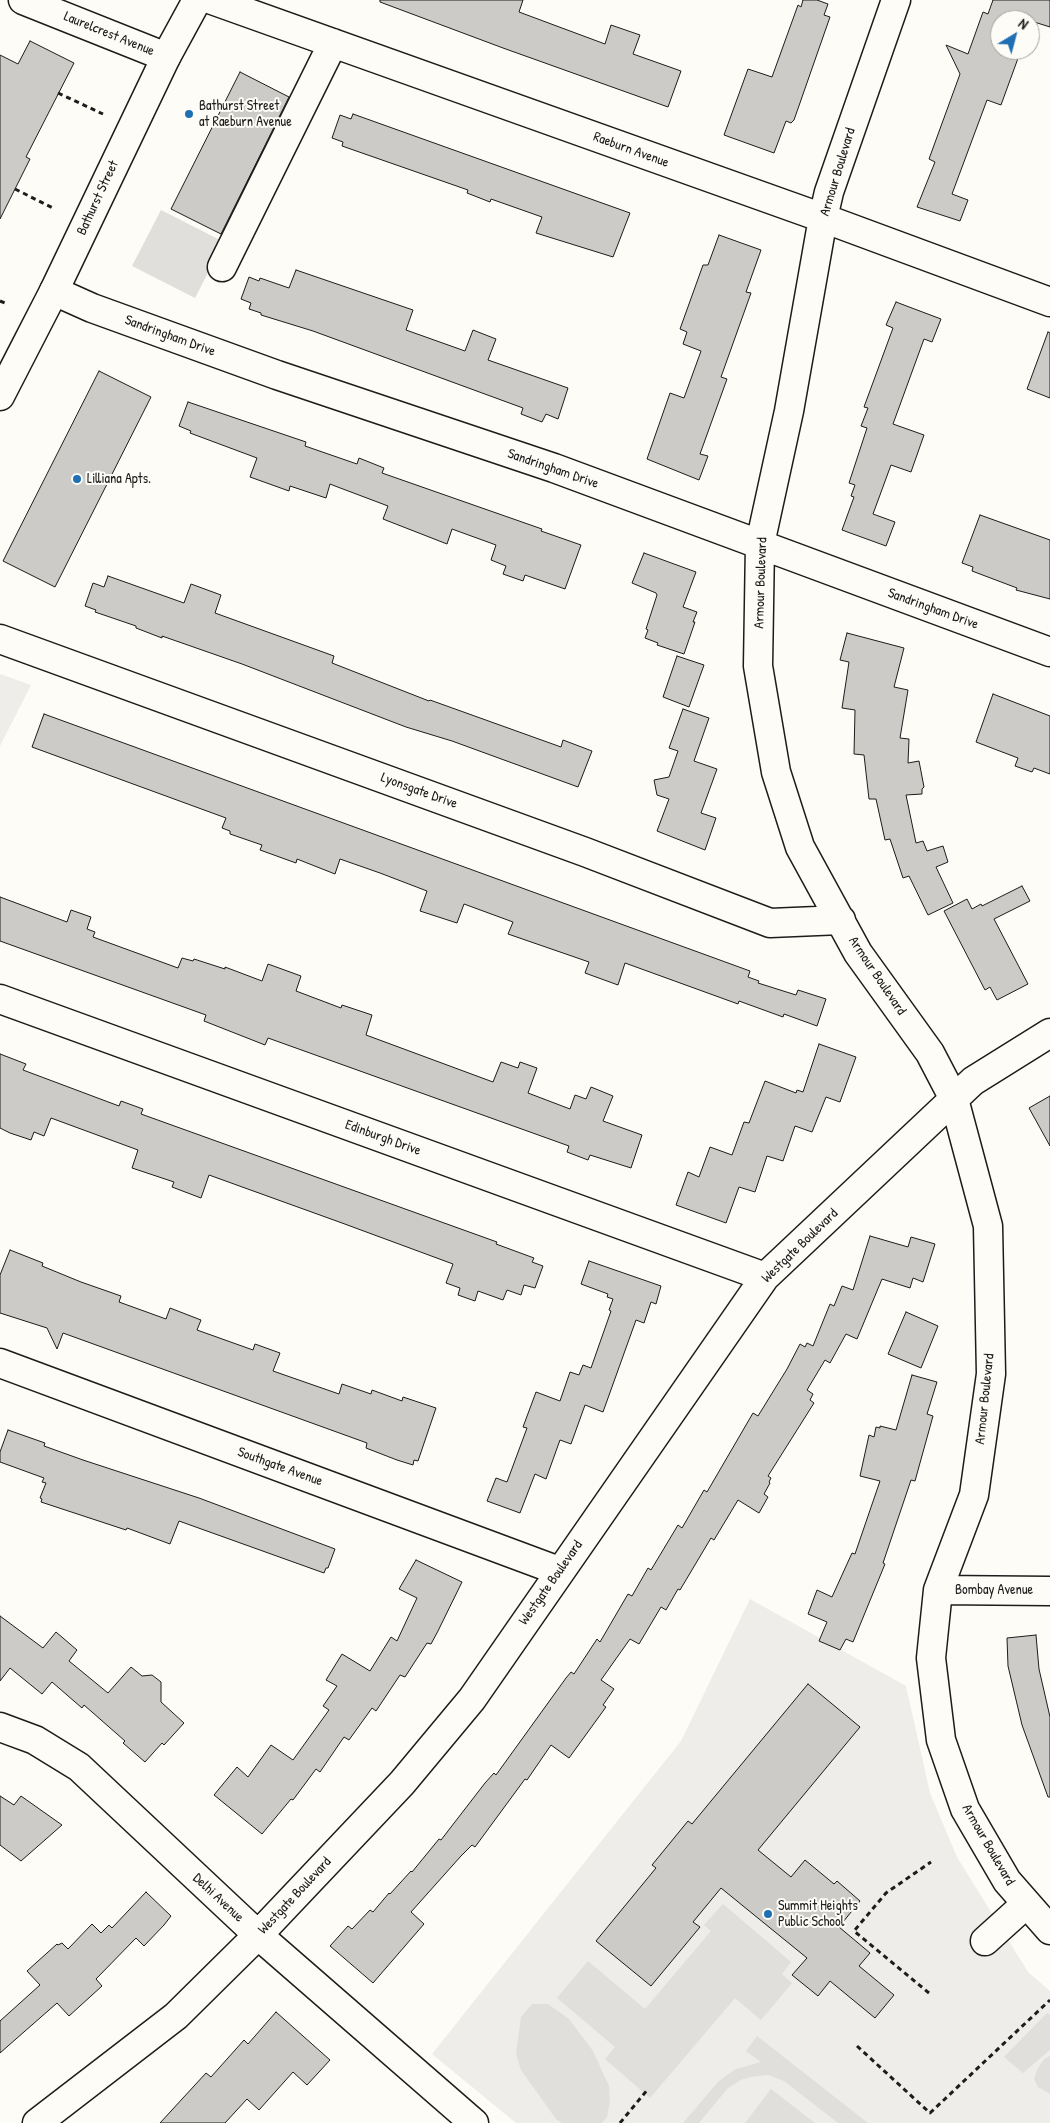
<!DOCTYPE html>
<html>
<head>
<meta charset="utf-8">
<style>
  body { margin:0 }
  #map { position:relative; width:1050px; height:2123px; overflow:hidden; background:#fdfcf7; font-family:"Patrick Hand",sans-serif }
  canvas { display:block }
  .north { position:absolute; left:990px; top:10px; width:50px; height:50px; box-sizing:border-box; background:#fdfcf7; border:1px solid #a3a29f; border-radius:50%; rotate:37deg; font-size:14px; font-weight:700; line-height:20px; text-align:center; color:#1c1c1c }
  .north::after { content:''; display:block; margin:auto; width:18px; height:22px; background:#1f6fb2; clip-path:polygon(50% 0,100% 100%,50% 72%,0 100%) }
</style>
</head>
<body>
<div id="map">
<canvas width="1050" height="2123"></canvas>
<div class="north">N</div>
</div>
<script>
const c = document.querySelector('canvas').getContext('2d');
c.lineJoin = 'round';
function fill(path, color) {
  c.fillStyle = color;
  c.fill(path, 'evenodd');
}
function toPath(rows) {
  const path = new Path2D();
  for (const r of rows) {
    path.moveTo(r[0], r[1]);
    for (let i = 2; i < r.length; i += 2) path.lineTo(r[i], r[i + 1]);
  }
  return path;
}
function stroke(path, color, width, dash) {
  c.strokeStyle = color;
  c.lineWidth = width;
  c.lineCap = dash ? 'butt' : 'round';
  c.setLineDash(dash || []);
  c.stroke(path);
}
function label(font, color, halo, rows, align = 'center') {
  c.font = font + ' "Patrick Hand",sans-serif';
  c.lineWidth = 4;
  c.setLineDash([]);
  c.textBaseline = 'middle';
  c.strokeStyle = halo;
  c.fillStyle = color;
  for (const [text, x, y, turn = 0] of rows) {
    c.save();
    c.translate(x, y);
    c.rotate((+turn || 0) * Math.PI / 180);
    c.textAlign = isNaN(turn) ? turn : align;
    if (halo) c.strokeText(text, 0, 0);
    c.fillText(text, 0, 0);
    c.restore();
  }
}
const built = toPath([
  [0,674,31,685,0,746],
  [750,1599,906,1686,930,1793,957,1857,1028,1972,1050,1991,1050,2123,516,2123,432,2054,681,1741]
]);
const green = toPath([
  [161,210,224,242,195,298,132,266],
  [723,1904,791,1962,782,1974,792,1983,761,2020,735,1998,650,2098,605,2059,615,2047,557,1998,588,1961,645,2009,711,1931,704,1925],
  [532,2004,548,2004,569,2019,593,2051,609,2086,610,2101,607,2117,602,2123,562,2123,556,2119,521,2070,516,2054,521,2017],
  [1047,2013,1050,2015,1050,2050,1023,2073,1004,2057],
  [757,2036,868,2123,838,2123,784,2081,768,2075,750,2077,741,2080,728,2088,699,2123,683,2123,718,2082,727,2075,736,2069,761,2062,746,2051],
  [1050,2056,1050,2094,1038,2087,1034,2079,1037,2070,1044,2059],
  [771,2089,815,2123,745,2123]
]);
const building = toPath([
  [380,0,523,0,519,12,605,44,611,25,640,35,633,54,681,71,668,107,503,48,380,2,380,0],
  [803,0,817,0,828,4,824,15,830,17,794,120,791,123,786,121,774,153,724,135,748,69,772,77,798,5,801,7,803,0],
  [993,0,1050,0,1050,27,1031,21,1030,24,1030,20,1000,20,1000,50,1021,50,1001,105,987,100,952,194,968,200,960,221,917,207,935,162,929,159,960,74,946,45,968,54,983,12,988,14,993,0],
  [30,41,74,63,26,157,30,159,0,219,0,55,18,64,30,41],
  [240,72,289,97,221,234,171,209,240,72],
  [353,114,630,213,613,257,536,233,542,217,491,199,490,202,467,193,468,190,342,146,343,142,332,138,340,115,351,119,353,114],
  [719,235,761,250,746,292,751,293,721,377,727,379,700,454,708,456,699,480,647,459,670,393,684,398,701,351,683,344,687,332,680,329,703,265,708,265,719,235],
  [296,270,413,310,406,330,465,351,473,330,496,339,488,360,568,388,558,419,546,414,542,422,521,414,523,408,313,331,261,315,261,313,249,309,251,303,241,299,249,277,259,281,260,278,289,288,296,270],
  [896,302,941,319,932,342,924,339,893,424,924,435,911,472,891,465,873,514,895,522,886,546,842,530,854,497,851,496,855,485,849,483,867,428,861,426,868,408,864,407,893,328,886,325,896,302],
  [1048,332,1050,333,1050,398,1027,389,1048,332],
  [99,371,151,397,55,587,3,561,99,371],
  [188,402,306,442,305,446,357,464,359,458,384,468,382,473,542,529,541,531,581,545,565,589,525,575,523,581,503,574,506,566,491,560,496,545,452,529,447,544,383,519,388,506,335,486,330,484,326,498,290,486,289,491,250,477,257,458,190,433,191,431,179,426,188,402],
  [980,515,1050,540,1050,599,1016,590,1017,588,972,571,973,567,962,563,980,515],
  [644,553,696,572,683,607,697,612,693,622,695,622,684,654,657,645,658,643,645,638,648,630,646,629,657,595,656,593,632,583,644,553],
  [108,576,184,603,191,584,221,595,215,613,334,656,332,663,429,701,430,700,561,747,563,740,592,751,578,787,452,741,406,727,242,664,162,636,162,638,136,628,136,626,95,612,96,610,85,606,93,583,104,587,108,576],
  [847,633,904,648,894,687,908,690,900,738,909,739,908,763,919,761,924,787,922,789,922,794,906,795,916,843,923,841,927,851,943,846,948,862,936,867,953,903,928,915,909,876,903,878,890,839,885,840,876,799,869,799,864,755,854,754,855,710,842,708,849,662,840,660,847,633],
  [677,656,704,665,689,707,663,697,677,656],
  [993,694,1050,716,1050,774,1034,768,1032,772,1015,766,1018,758,976,742,993,694],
  [683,709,709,718,694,761,717,769,701,813,716,818,705,850,657,831,669,799,657,795,654,780,669,777,678,751,669,748,683,709],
  [44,714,750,971,748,977,759,981,758,983,796,995,798,990,826,999,817,1026,784,1014,783,1017,739,1001,738,1004,625,963,618,985,585,973,589,962,508,934,513,922,464,904,457,923,420,911,427,891,380,873,340,859,335,874,297,859,296,863,260,850,262,845,230,834,230,831,222,828,226,818,32,747,44,714],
  [1022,886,1030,901,994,919,1028,984,997,1000,990,987,985,990,944,911,967,899,972,909,981,904,982,906,1022,886],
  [0,897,67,922,71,910,91,917,87,929,95,932,93,937,178,968,182,958,193,961,194,959,225,969,225,967,262,981,268,964,301,976,296,991,341,1008,342,1005,372,1015,366,1035,493,1082,501,1062,518,1068,520,1062,537,1068,528,1093,570,1109,575,1095,586,1099,591,1087,613,1096,603,1121,642,1135,631,1168,590,1155,588,1160,567,1152,569,1146,268,1038,265,1045,204,1021,206,1015,0,941,0,897],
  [819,1044,856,1057,840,1102,826,1097,812,1132,795,1126,783,1161,767,1156,755,1192,739,1187,726,1223,676,1205,688,1172,699,1177,710,1147,732,1155,744,1122,749,1123,765,1081,796,1093,797,1090,803,1092,819,1044],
  [0,1054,26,1064,23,1070,119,1106,121,1101,143,1109,141,1114,497,1242,496,1244,534,1258,532,1262,543,1266,535,1288,524,1285,521,1295,507,1290,503,1300,478,1291,475,1301,458,1295,460,1288,446,1283,453,1264,342,1223,209,1175,201,1198,172,1187,174,1182,132,1168,138,1150,51,1118,44,1136,34,1132,31,1140,10,1133,0,1128,0,1054],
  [1050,1096,1050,1146,1029,1108,1050,1096],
  [870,1236,908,1247,911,1237,935,1244,923,1282,913,1278,910,1288,882,1279,857,1339,846,1334,830,1363,825,1360,807,1390,813,1394,810,1400,814,1403,768,1476,771,1478,769,1482,770,1483,764,1494,768,1497,759,1513,738,1500,714,1540,711,1538,680,1590,678,1589,666,1610,661,1607,639,1644,630,1639,601,1680,614,1689,603,1705,606,1707,569,1758,551,1745,527,1780,525,1779,475,1847,472,1845,461,1856,411,1912,424,1924,373,1983,330,1946,348,1926,352,1929,370,1910,373,1912,389,1893,390,1894,411,1871,412,1872,439,1839,441,1840,485,1783,494,1773,496,1775,566,1678,571,1672,574,1674,597,1639,600,1642,628,1594,632,1596,648,1568,651,1570,678,1525,682,1528,704,1490,707,1492,753,1413,758,1416,787,1369,800,1344,805,1347,807,1343,813,1346,830,1304,834,1306,842,1286,853,1290,870,1236],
  [10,1250,43,1263,42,1266,81,1282,121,1296,119,1302,166,1319,170,1308,201,1320,197,1330,253,1350,255,1344,280,1353,273,1371,339,1394,342,1384,371,1394,372,1390,402,1401,403,1397,436,1408,418,1461,414,1460,413,1465,397,1460,366,1448,367,1443,63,1333,57,1349,47,1328,0,1313,0,1275,10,1250],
  [589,1261,661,1286,656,1304,651,1302,644,1323,636,1320,603,1412,585,1405,571,1444,560,1440,546,1479,535,1474,520,1513,487,1501,496,1478,507,1482,527,1428,523,1427,536,1392,560,1401,570,1372,579,1375,583,1365,591,1368,611,1311,609,1310,613,1299,607,1297,608,1294,581,1284,589,1261],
  [906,1312,938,1326,921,1368,888,1354,906,1312],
  [912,1375,937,1382,927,1414,933,1416,915,1481,911,1480,883,1563,885,1564,853,1642,846,1639,840,1650,819,1641,827,1622,808,1614,817,1590,832,1597,852,1553,855,1554,880,1481,860,1476,869,1435,874,1437,876,1427,880,1428,880,1426,896,1430,912,1375],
  [8,1430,45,1443,44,1446,83,1460,199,1498,335,1549,328,1568,326,1568,324,1573,179,1521,170,1544,127,1528,126,1530,41,1502,42,1499,40,1498,46,1483,42,1482,44,1478,0,1462,0,1452,8,1430],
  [416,1560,462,1582,438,1631,431,1644,427,1643,405,1677,400,1675,376,1711,372,1708,349,1740,344,1737,320,1772,316,1769,293,1800,291,1799,262,1834,214,1795,237,1767,248,1777,271,1745,293,1760,329,1710,323,1706,337,1686,326,1680,342,1654,370,1671,391,1637,397,1641,417,1598,399,1589,416,1560],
  [0,1616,43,1648,56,1632,77,1650,69,1661,108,1693,131,1667,142,1676,152,1675,161,1682,161,1702,184,1723,164,1745,162,1743,145,1762,123,1743,125,1741,84,1705,82,1708,52,1682,42,1694,10,1668,0,1681,0,1616],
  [1036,1635,1039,1669,1050,1717,1050,1797,1048,1797,1022,1725,1008,1666,1007,1638,1036,1635],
  [808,1684,860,1727,758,1850,791,1877,805,1860,834,1884,837,1881,860,1901,839,1927,870,1953,859,1966,894,1995,875,2018,830,1981,818,1996,792,1975,807,1958,721,1888,693,1922,700,1927,651,1986,596,1941,656,1868,652,1865,688,1821,692,1824,808,1684],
  [0,1796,14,1805,21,1796,62,1825,21,1861,0,1845,0,1796],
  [146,1892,171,1916,164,1925,144,1946,136,1938,96,1979,102,1986,69,2016,57,2003,0,2053,0,2021,40,1985,27,1971,57,1944,58,1945,62,1943,68,1949,92,1924,101,1933,109,1925,112,1928,146,1892],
  [276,2012,330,2060,307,2085,293,2072,259,2110,247,2099,225,2123,160,2123,206,2073,211,2077,244,2040,248,2044,276,2012]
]);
const path = toPath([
  [58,93,103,114],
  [15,189,55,209],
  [0,301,7,304],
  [929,1993,854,1931,886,1893,931,1862],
  [857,2046,930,2113,1050,2000],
  [620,2123,648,2089]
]);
const minor = toPath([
  [23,0,166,57],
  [212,0,823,218,1050,302],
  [896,0,829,192,823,218,789,411,760,544,758,666,776,772,800,847,858,953,930,1053,954,1099,988,1226,991,1374,974,1495,938,1590,931,1658,941,1740,965,1809,1007,1881,1050,1930],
  [222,267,333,43],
  [54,291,92,308,277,375,554,468,1050,652],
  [0,639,585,852,770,923,841,920],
  [0,999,765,1277],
  [0,1363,559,1571],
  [938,1590,1050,1591],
  [0,1727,35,1740,79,1767,258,1935,474,2123],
  [985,1941,1026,1904],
  [37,2123,176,2016,258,1935,402,1783,472,1699,765,1277,973,1081,1050,1033]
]);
const major = toPath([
  [0,396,54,291,166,57,197,0]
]);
const markers = [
  [189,114,5,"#1f6fb2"],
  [77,479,5,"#1f6fb2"],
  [768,1914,5,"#1f6fb2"]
];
const streetNames = [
  ["Laurelcrest Avenue",109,34,22],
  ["Raeburn Avenue",631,150,20],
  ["Armour Boulevard",838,172,-73],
  ["Bathurst Street",98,198,-65],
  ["Sandringham Drive",170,336,20],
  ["Sandringham Drive",553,469,19],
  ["Armour Boulevard",761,583,-88],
  ["Sandringham Drive",933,609,20],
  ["Lyonsgate Drive",419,791,20],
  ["Armour Boulevard",877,976,56],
  ["Edinburgh Drive",383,1138,20],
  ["Westgate Boulevard",800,1246,-44],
  ["Armour Boulevard",985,1399,-84],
  ["Southgate Avenue",280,1467,20],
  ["Westgate Boulevard",551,1583,-55],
  ["Bombay Avenue",994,1590],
  ["Armour Boulevard",988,1845,60],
  ["Westgate Boulevard",295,1896,-47],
  ["Delhi Avenue",218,1898,43]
];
const poiNames = [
  ["Bathurst Street",199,106],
  ["at Raeburn Avenue",199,122],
  ["Lilliana Apts.",87,479],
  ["Summit Heights",778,1906],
  ["Public School",778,1922]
];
fill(built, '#eeede9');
fill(green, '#e0dfdb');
fill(building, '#cccbc8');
stroke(building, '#1c1c1c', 1);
stroke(minor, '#1c1c1c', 31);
stroke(major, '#1c1c1c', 31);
stroke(path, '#1c1c1c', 3, [5, 4]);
stroke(minor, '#fdfcf7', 28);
stroke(major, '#fdfcf7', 28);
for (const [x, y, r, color] of markers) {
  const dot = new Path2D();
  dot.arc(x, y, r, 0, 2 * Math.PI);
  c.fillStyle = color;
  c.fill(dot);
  stroke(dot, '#fdfcf7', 2);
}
label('14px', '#1c1c1c', '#fdfcf7', streetNames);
label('14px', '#1c1c1c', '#fdfcf7', poiNames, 'left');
</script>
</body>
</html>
